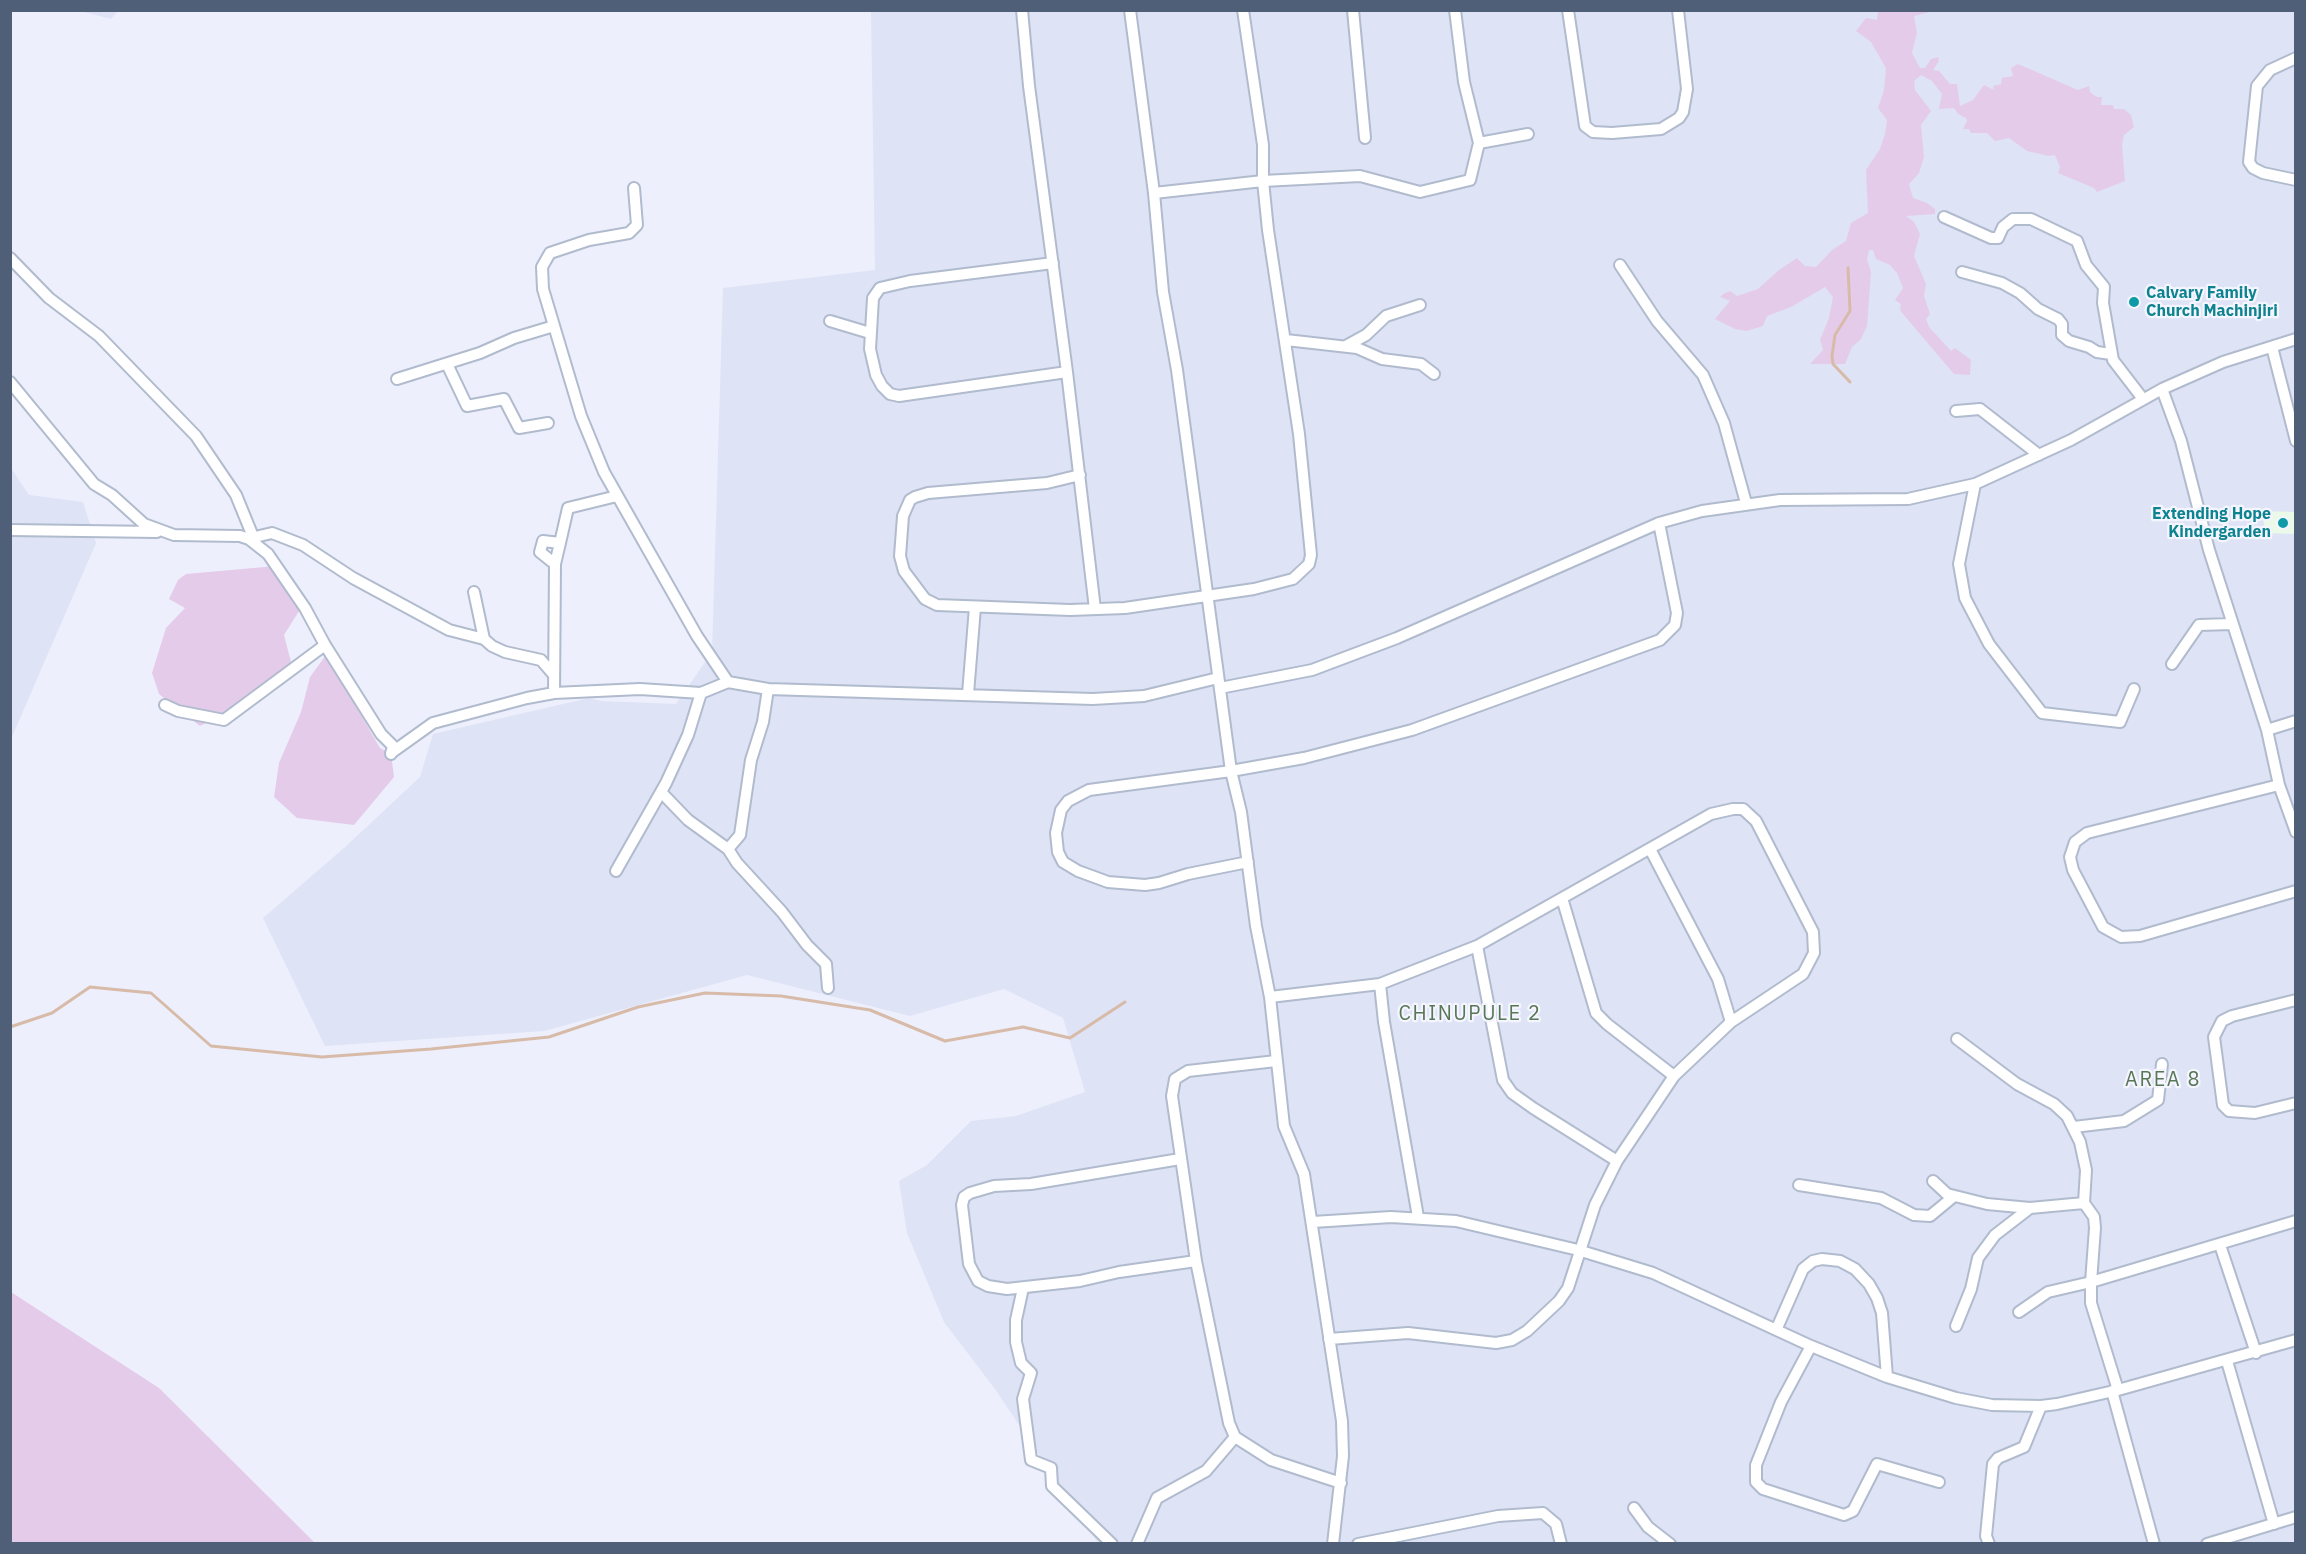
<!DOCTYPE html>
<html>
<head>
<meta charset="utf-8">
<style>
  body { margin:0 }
  #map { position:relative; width:2306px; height:1554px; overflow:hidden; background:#edeffc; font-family:"IBM Plex Sans",sans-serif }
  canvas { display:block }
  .frame { position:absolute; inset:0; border:12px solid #4f5f77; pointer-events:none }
</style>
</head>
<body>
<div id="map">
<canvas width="2306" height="1554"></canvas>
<div class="frame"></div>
</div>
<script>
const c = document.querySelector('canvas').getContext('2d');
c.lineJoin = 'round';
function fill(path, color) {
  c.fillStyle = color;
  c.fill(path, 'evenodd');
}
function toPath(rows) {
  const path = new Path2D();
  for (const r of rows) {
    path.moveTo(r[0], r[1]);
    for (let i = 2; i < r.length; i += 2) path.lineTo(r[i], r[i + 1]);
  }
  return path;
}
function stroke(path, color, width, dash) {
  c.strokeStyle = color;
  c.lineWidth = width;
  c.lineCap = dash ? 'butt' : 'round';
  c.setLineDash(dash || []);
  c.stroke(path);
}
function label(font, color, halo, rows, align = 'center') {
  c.font = font + ' "IBM Plex Sans",sans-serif';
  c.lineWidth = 4.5;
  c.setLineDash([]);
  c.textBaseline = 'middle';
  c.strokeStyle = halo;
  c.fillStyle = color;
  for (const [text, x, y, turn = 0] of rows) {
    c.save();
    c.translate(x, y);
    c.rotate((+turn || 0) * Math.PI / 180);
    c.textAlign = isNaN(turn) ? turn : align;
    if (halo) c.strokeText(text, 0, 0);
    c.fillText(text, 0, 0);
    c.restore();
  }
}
const residential = toPath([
  [80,11,118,11,111,19],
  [871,11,2295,11,2295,1543,1098,1543,995,1389,944,1322,907,1233,899,1181,927,1165,971,1121,1016,1116,1085,1092,1063,1018,1004,989,910,1016,747,975,544,1031,325,1046,263,918,344,848,420,777,433,734,589,698,601,701,676,704,712,652,723,288,875,270],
  [11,468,29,495,83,502,96,543,11,739]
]);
const education = toPath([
  [2261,511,2295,512,2295,534,2266,533]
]);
const green = toPath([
  [1878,11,1933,11,1914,16,1917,33,1912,53,1920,68,1925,68,1931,59,1938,57,1939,61,1933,70,1939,71,1950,84,1957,84,1960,106,1973,100,1984,85,1994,90,1993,86,2001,84,2002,78,2013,76,2011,68,2018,64,2078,90,2089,86,2090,92,2097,97,2102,97,2101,105,2113,105,2114,109,2124,109,2131,115,2134,127,2124,135,2122,145,2125,181,2097,192,2094,188,2058,173,2060,167,2055,155,2049,156,2027,151,2009,138,1995,141,1987,133,1971,133,1969,129,1963,129,1967,121,1966,118,1958,114,1954,108,1939,109,1942,94,1932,81,1921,75,1914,81,1915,90,1931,111,1921,125,1924,157,1919,173,1909,184,1913,198,1927,203,1935,209,1935,214,1906,216,1914,222,1920,234,1914,256,1926,284,1924,296,1930,314,1926,319,1929,327,1951,351,1955,348,1971,360,1970,375,1954,374,1903,314,1900,310,1901,304,1895,300,1903,288,1897,273,1890,265,1876,259,1873,250,1869,250,1867,259,1871,272,1867,326,1861,339,1852,347,1845,364,1810,364,1823,350,1820,340,1829,318,1833,297,1825,287,1791,307,1767,316,1763,326,1746,331,1735,329,1715,319,1730,301,1720,297,1723,294,1730,291,1737,296,1758,289,1779,270,1797,258,1805,266,1816,267,1832,250,1846,241,1851,223,1868,213,1866,170,1880,149,1885,134,1887,120,1878,108,1884,90,1886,68,1871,42,1856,31,1866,18,1877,20],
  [276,566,301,608,284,635,291,662,245,704,200,726,159,694,152,673,166,628,185,608,169,599,178,580,186,574],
  [326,655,380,748,391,754,394,777,354,825,297,818,274,797,279,763,301,712,310,677],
  [11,1292,159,1388,315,1543,11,1543]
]);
const stream = toPath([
  [1848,268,1850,311,1835,335,1832,356,1833,364,1850,382],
  [10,1027,52,1013,90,987,151,993,211,1046,322,1057,431,1049,549,1037,638,1007,705,993,781,996,870,1010,945,1041,1023,1027,1070,1038,1125,1002]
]);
const street = toPath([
  [1022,10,1029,86,1067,372,1095,609],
  [1130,10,1154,193,1163,292,1177,370,1231,771,1241,812,1256,926,1270,997,1284,1126,1304,1174,1342,1421,1343,1456,1333,1544],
  [1353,10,1365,138],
  [1568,10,1585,126,1593,132,1612,133,1661,129,1679,118,1683,112,1687,89,1678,10],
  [2296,58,2270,70,2257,86,2249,162,2253,168,2263,173,2296,180],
  [1479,143,1528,134],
  [634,188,637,225,629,233,589,240,550,253,542,267,543,289,581,416,604,472,697,636,728,682,768,689,1093,699,1144,696,1218,678],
  [1154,193,1263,181,1360,176,1420,192,1470,180,1479,143,1464,82,1455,10],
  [1944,217,1991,238,1998,238,2003,227,2013,219,2031,219,2077,241,2086,265,2104,287,2103,303,2113,360,2143,399],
  [10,258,49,298,99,336,196,436,236,495,256,544],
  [1053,263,910,281,880,288,873,298,870,349,876,375,882,386,890,394,899,396,1067,372],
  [1620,265,1657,321,1703,375,1724,423,1746,503],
  [1962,272,2002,283,2020,293,2038,309,2058,319,2062,324,2062,335,2069,341,2089,347,2097,352,2111,354],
  [830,321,870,333],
  [1286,340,1357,348,1382,359,1421,364,1434,374],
  [1346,346,1366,335,1386,316,1420,305],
  [2272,347,2296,441],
  [447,364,467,406,504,399,519,428,548,423],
  [397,379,480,353,514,338,554,326],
  [10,382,94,484,112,495,144,524,174,535,240,536,249,539,268,554,305,608,325,645,381,734,393,746,391,754],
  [2162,389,2181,441,2209,550,2267,730,2279,785,2296,832],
  [1956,411,1980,409,2039,455],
  [1080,475,1047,483,928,493,915,497,910,500,903,516,900,556,904,571,925,599,937,605,1070,610,1125,608,1254,589,1293,579,1309,564,1311,555,1299,434,1268,230,1263,181,1263,145,1243,10],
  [1975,484,1959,564,1965,598,1989,644,2042,713,2120,722,2134,689],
  [10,530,157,532],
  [255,537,272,533,303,545,353,578,449,630,484,639],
  [560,543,568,508,617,496],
  [474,592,484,639,492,646,505,652,541,660,554,675],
  [2172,664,2199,625,2232,624],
  [1220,688,1312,670,1397,638,1659,523,1702,511,1780,500,1908,499,1975,484,2071,440,2162,389,2223,362,2296,339],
  [554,693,555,564,540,552,543,541,560,543,555,564],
  [968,694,975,607],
  [165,705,178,711,224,720,325,645],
  [2267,730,2296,721],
  [391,753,433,723,527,698,554,693,640,689,701,693,728,682],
  [2279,785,2087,833,2075,842,2070,857,2073,870,2103,927,2121,937,2140,936,2296,891],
  [661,792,688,820,728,849,737,863,782,912,807,945,826,964,828,988],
  [728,849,740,835,751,760,763,722,768,689],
  [1650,849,1718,979,1731,1022],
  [1248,862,1188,874,1159,883,1145,885,1108,882,1078,871,1063,862,1058,852,1056,833,1061,810,1068,801,1089,790,1231,771,1304,758,1412,730,1660,640,1675,625,1677,613,1659,523],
  [616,871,666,783,688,735,701,693],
  [1562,898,1596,1013,1607,1024,1674,1076],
  [1477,946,1503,1080,1512,1093,1533,1108,1617,1161],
  [1380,984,1384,1022,1418,1217],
  [1270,997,1380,984,1477,946,1711,814,1733,809,1743,809,1756,821,1813,932,1814,953,1803,974,1731,1022,1674,1076,1617,1161,1595,1205,1568,1288,1559,1301,1527,1331,1512,1340,1496,1343,1408,1333,1329,1339],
  [2296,1000,2232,1016,2222,1021,2214,1037,2223,1105,2229,1111,2255,1113,2296,1103],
  [1957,1039,2017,1084,2054,1104,2067,1116,2080,1142,2086,1170,2084,1203,2094,1217,2095,1228,2091,1282,2048,1292,2019,1312],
  [1276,1061,1188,1071,1175,1079,1172,1096,1196,1261,1229,1423,1235,1437,1271,1460,1341,1483],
  [2074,1127,2124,1121,2158,1100,2162,1064],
  [1180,1159,1031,1184,994,1186,970,1193,964,1197,962,1205,969,1264,978,1281,988,1286,1007,1289,1080,1281,1119,1272,1196,1261],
  [1933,1181,1947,1194,1987,1204,2030,1208,2084,1203],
  [1799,1185,1881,1198,1914,1215,1930,1216,1953,1197],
  [1313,1222,1391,1217,1456,1221,1578,1250,1653,1273,1811,1346,1887,1377,1956,1398,1992,1405,2041,1406,2057,1404,2118,1390,2296,1340],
  [2220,1245,2256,1353],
  [1023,1288,1016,1320,1016,1342,1021,1363,1031,1373,1023,1399,1031,1460,1051,1468,1052,1486,1112,1544],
  [1956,1326,1971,1289,1978,1258,1995,1235,2030,1208],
  [1777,1328,1803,1269,1813,1261,1822,1259,1840,1261,1855,1269,1869,1284,1877,1298,1882,1313,1887,1377],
  [1811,1346,1781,1402,1756,1465,1756,1482,1763,1489,1844,1515,1853,1511,1877,1464,1939,1482],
  [2227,1361,2274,1524],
  [2118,1390,2091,1303,2091,1282,2296,1221],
  [2112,1391,2154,1544],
  [1634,1508,1648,1527,1670,1544],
  [1137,1544,1157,1498,1206,1471,1235,1437],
  [1358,1544,1498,1516,1543,1513,1556,1524,1561,1544],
  [1989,1544,1986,1536,1993,1464,1998,1458,2024,1447,2041,1406],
  [2207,1544,2296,1517]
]);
const markers = [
  [2134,302,6,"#0f9aa8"],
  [2283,523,6,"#0f9aa8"]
];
const cultureNames = [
  ["Calvary Family",2146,293],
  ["Church Machinjiri",2146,311],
  ["Extending Hope",2271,514,"right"],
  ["Kindergarden",2271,532,"right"]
];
const quarterNames = [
  ["CHINUPULE 2",1470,1014],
  ["AREA 8",2163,1080]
];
fill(residential, '#dee3f6');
fill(education, '#ebf9e9');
fill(green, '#e5cbea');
stroke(stream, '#d7bba8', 3);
stroke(street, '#b1bbce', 14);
stroke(street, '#fff', 10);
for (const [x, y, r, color] of markers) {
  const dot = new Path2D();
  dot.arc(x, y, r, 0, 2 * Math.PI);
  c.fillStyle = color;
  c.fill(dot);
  stroke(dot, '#f4f5fe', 2);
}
label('bold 16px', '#0d838f', '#f4f5fe', cultureNames, 'left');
c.letterSpacing = '1.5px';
label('20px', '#587756', '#f4f5fe', quarterNames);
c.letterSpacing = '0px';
</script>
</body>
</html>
